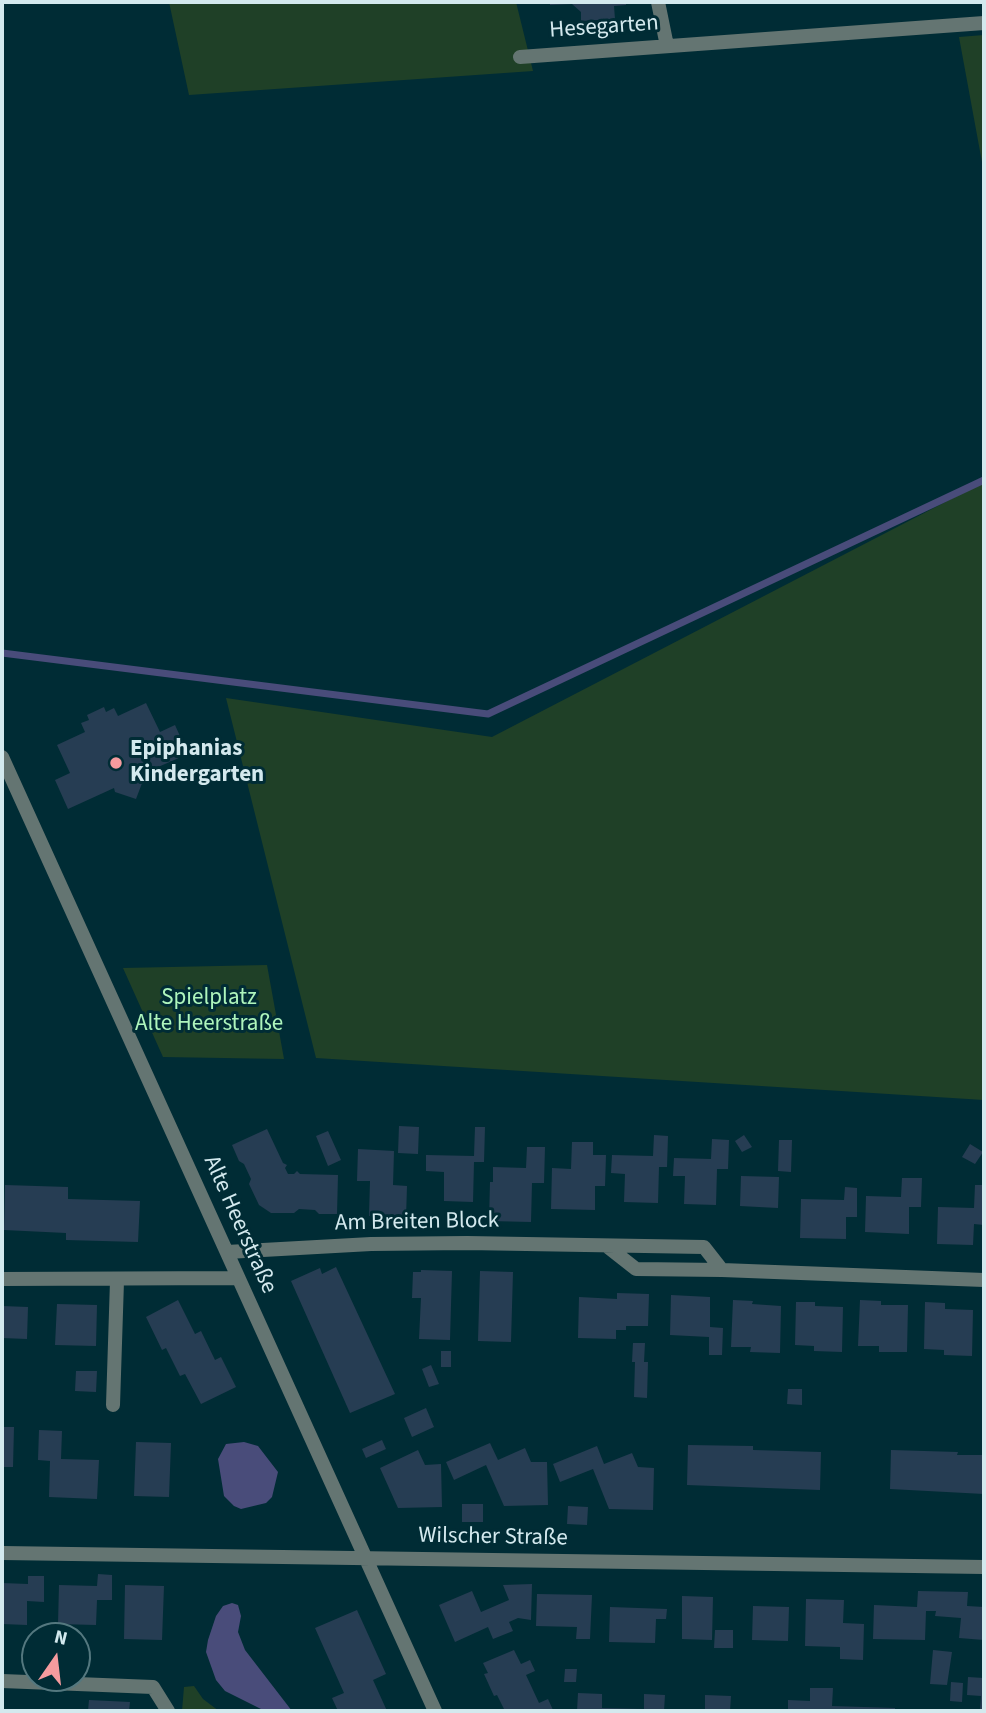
<!DOCTYPE html>
<html>
<head>
<meta charset="utf-8">
<style>
  body { margin:0 }
  #map { position:relative; width:986px; height:1713px; overflow:hidden; background:#002c35; font-family:"Source Sans 3",sans-serif }
  canvas { display:block }
  .frame { position:absolute; inset:0; border:4px solid #d3e9ee; pointer-events:none }
  .north { position:absolute; left:21px; top:1622px; width:70px; height:70px; box-sizing:border-box; background:#002c35; border:2px solid #54787f; border-radius:50%; rotate:14deg; font-size:19px; font-weight:700; line-height:28px; text-align:center; color:#d3e9ee }
  .north::after { content:''; display:block; margin:auto; width:24px; height:32px; background:#f59b9e; clip-path:polygon(50% 0,100% 100%,50% 72%,0 100%) }
</style>
</head>
<body>
<div id="map">
<canvas width="986" height="1713"></canvas>
<div class="frame"></div>
<div class="north">N</div>
</div>
<script>
const c = document.querySelector('canvas').getContext('2d');
c.lineJoin = 'round';
function fill(path, color) {
  c.fillStyle = color;
  c.fill(path, 'evenodd');
}
function toPath(rows) {
  const path = new Path2D();
  for (const r of rows) {
    path.moveTo(r[0], r[1]);
    for (let i = 2; i < r.length; i += 2) path.lineTo(r[i], r[i + 1]);
  }
  return path;
}
function stroke(path, color, width, dash) {
  c.strokeStyle = color;
  c.lineWidth = width;
  c.lineCap = dash ? 'butt' : 'round';
  c.setLineDash(dash || []);
  c.stroke(path);
}
function label(font, color, halo, rows, align = 'center') {
  c.font = font + ' "Source Sans 3",sans-serif';
  c.lineWidth = 6;
  c.setLineDash([]);
  c.textBaseline = 'middle';
  c.strokeStyle = halo;
  c.fillStyle = color;
  for (const [text, x, y, turn = 0] of rows) {
    c.save();
    c.translate(x, y);
    c.rotate((+turn || 0) * Math.PI / 180);
    c.textAlign = isNaN(turn) ? turn : align;
    if (halo) c.strokeText(text, 0, 0);
    c.fillText(text, 0, 0);
    c.restore();
  }
}
const green = toPath([
  [169,2,516,2,533,71,189,95],
  [984,35,984,173,959,37],
  [984,482,984,1100,316,1058,226,698,492,737],
  [267,965,284,1059,163,1057,123,968],
  [194,1686,203,1699,219,1711,182,1711,184,1687]
]);
const water = toPath([
  [244,1442,258,1446,278,1472,272,1497,266,1503,241,1509,234,1506,224,1496,218,1459,226,1444],
  [232,1603,238,1605,241,1616,238,1632,245,1650,292,1711,265,1711,225,1691,216,1680,206,1652,208,1640,216,1616,223,1606]
]);
const stream = toPath([
  [2,653,488,714,984,480]
]);
const building = toPath([
  [550,2,626,2,626,5,614,6,615,19,581,21,581,12,572,4,550,5],
  [146,703,160,732,175,725,188,754,142,774,144,778,136,799,115,792,114,788,68,809,55,780,70,773,57,745,85,732,81,723,89,720,87,715,104,707,106,712,114,708,118,716],
  [399,1126,419,1127,418,1154,398,1153],
  [475,1127,485,1127,484,1162,474,1162,473,1202,444,1201,444,1172,426,1171,426,1155,474,1156],
  [267,1129,283,1163,287,1165,285,1168,288,1174,294,1174,297,1171,300,1174,338,1175,337,1214,319,1214,315,1210,299,1209,294,1213,271,1213,259,1205,249,1184,251,1179,244,1164,239,1161,232,1145],
  [328,1131,341,1160,328,1166,316,1136],
  [654,1135,668,1136,667,1167,659,1167,658,1203,624,1202,625,1174,611,1173,612,1155,653,1156],
  [744,1135,752,1147,742,1152,735,1141],
  [712,1139,729,1140,728,1169,717,1169,716,1205,684,1204,685,1176,673,1176,674,1158,711,1159],
  [779,1140,792,1140,791,1172,778,1171],
  [572,1142,593,1142,593,1155,606,1155,605,1186,595,1186,595,1210,551,1209,552,1168,571,1169],
  [970,1144,983,1152,975,1164,962,1157],
  [527,1147,545,1147,544,1183,532,1183,531,1222,489,1221,490,1182,493,1182,493,1167,526,1168],
  [358,1149,394,1151,393,1185,407,1186,406,1218,369,1216,370,1181,357,1181],
  [741,1176,779,1177,778,1208,740,1206],
  [902,1178,922,1178,921,1207,909,1207,909,1234,865,1232,866,1196,901,1197],
  [5,1185,68,1187,68,1199,140,1201,138,1242,66,1240,66,1233,4,1230],
  [975,1185,984,1185,984,1225,974,1224,973,1245,937,1244,938,1207,974,1208],
  [845,1187,857,1188,857,1217,846,1217,846,1239,800,1238,801,1199,844,1200],
  [336,1267,395,1394,350,1413,291,1281,320,1268,322,1274],
  [421,1270,452,1271,450,1340,419,1339,421,1298,412,1298,413,1272,421,1272],
  [480,1271,513,1272,511,1342,478,1341],
  [617,1293,649,1294,648,1326,626,1326,626,1330,616,1330,616,1339,578,1338,579,1297,617,1299],
  [671,1295,710,1297,710,1327,723,1328,722,1355,709,1355,709,1337,670,1335],
  [178,1300,195,1334,201,1331,215,1360,221,1357,236,1387,201,1404,185,1374,180,1376,166,1348,162,1350,146,1317],
  [733,1300,753,1301,752,1304,781,1306,780,1353,750,1352,751,1347,731,1347],
  [860,1300,881,1301,881,1305,908,1305,907,1352,879,1352,879,1346,858,1346],
  [796,1302,815,1302,815,1306,843,1307,842,1352,814,1351,814,1346,795,1345],
  [925,1302,945,1303,945,1309,973,1310,972,1356,944,1355,944,1350,924,1349],
  [57,1304,97,1305,96,1346,55,1345],
  [2,1306,28,1307,27,1339,2,1338],
  [633,1343,645,1343,644,1362,648,1362,647,1398,634,1397,635,1362,632,1362],
  [441,1351,451,1351,451,1367,441,1367],
  [431,1365,439,1384,429,1387,422,1369],
  [76,1371,97,1371,96,1392,75,1391],
  [788,1389,802,1389,802,1405,787,1404],
  [426,1408,434,1427,412,1437,404,1418],
  [2,1427,14,1427,13,1467,2,1467],
  [39,1430,62,1431,61,1459,99,1460,97,1499,49,1497,50,1461,38,1460],
  [382,1440,386,1449,366,1458,362,1449],
  [136,1442,171,1443,169,1497,134,1496],
  [490,1443,498,1460,525,1448,531,1462,547,1462,548,1505,504,1506,486,1465,454,1480,446,1462],
  [688,1445,753,1446,753,1450,821,1452,820,1490,687,1485],
  [597,1446,604,1464,632,1453,638,1467,654,1468,653,1510,609,1509,593,1469,560,1482,553,1464],
  [418,1450,425,1465,441,1464,442,1507,398,1508,380,1468],
  [891,1450,958,1452,957,1455,984,1455,984,1494,890,1489],
  [462,1504,483,1504,483,1522,462,1522],
  [568,1506,588,1507,587,1525,567,1524],
  [98,1574,112,1575,112,1600,97,1600,96,1625,58,1624,59,1585,97,1586],
  [28,1576,44,1576,44,1602,27,1601,27,1625,2,1624,2,1583,28,1584],
  [532,1584,531,1620,518,1618,509,1622,513,1631,493,1639,488,1627,455,1642,439,1605,472,1591,481,1612,509,1600,503,1585],
  [125,1585,164,1586,162,1640,124,1639],
  [918,1591,968,1592,967,1606,984,1607,984,1640,959,1638,961,1618,935,1616,936,1611,926,1611,925,1640,873,1639,874,1605,917,1607],
  [537,1594,592,1595,590,1639,576,1639,577,1627,536,1626],
  [682,1596,713,1597,712,1640,682,1639],
  [806,1599,844,1600,843,1623,864,1624,863,1660,840,1659,840,1647,805,1646],
  [753,1606,789,1607,788,1641,752,1640],
  [610,1607,667,1609,666,1619,656,1619,655,1643,609,1642],
  [357,1610,386,1674,373,1680,387,1711,338,1711,332,1698,344,1693,315,1628],
  [715,1630,733,1630,733,1648,714,1648],
  [514,1650,521,1664,530,1660,535,1671,526,1675,539,1703,548,1699,553,1710,505,1711,497,1695,494,1696,484,1674,488,1673,483,1663],
  [933,1650,952,1652,947,1685,930,1684],
  [565,1669,577,1669,576,1682,564,1682],
  [968,1677,984,1678,984,1710,980,1710,981,1696,967,1695],
  [951,1682,963,1683,962,1702,950,1701],
  [810,1688,833,1688,832,1706,895,1708,895,1711,788,1711,788,1700,810,1701],
  [578,1693,602,1694,602,1708,644,1709,644,1694,665,1695,664,1711,577,1711],
  [705,1695,731,1696,730,1711,705,1711],
  [89,1700,130,1702,129,1711,88,1711]
]);
const street = toPath([
  [658,2,667,46],
  [520,57,984,23],
  [2,757,435,1711],
  [608,1247,636,1269,722,1270,984,1280],
  [227,1252,371,1244,467,1243,704,1247,722,1270],
  [2,1279,238,1278],
  [113,1405,117,1281],
  [2,1553,984,1567],
  [2,1681,153,1687,168,1711]
]);
const markers = [
  [116,763,7,"#f59b9e"]
];
const streetNames = [
  ["Hesegarten",604,28,-4],
  ["Am Breiten Block",417,1223,-1],
  ["Alte Heerstraße",239,1225,66],
  ["Wilscher Straße",493,1538,1]
];
const poiNames = [
  ["Epiphanias",130,750],
  ["Kindergarten",130,776]
];
const parkNames = [
  ["Spielplatz",209,999],
  ["Alte Heerstraße",209,1025]
];
fill(green, '#1f4027');
fill(water, '#494c7a');
stroke(stream, '#494c7a', 7);
fill(building, '#263d53');
stroke(street, '#647572', 14);
for (const [x, y, r, color] of markers) {
  const dot = new Path2D();
  dot.arc(x, y, r, 0, 2 * Math.PI);
  c.fillStyle = color;
  c.fill(dot);
  stroke(dot, '#002c35', 2.5);
}
label('23px', '#d3e9ee', '#002c35', streetNames);
label('bold 23px', '#d3e9ee', '#002c35', poiNames, 'left');
label('23px', '#aef5bc', '#002c35', parkNames);
</script>
</body>
</html>
